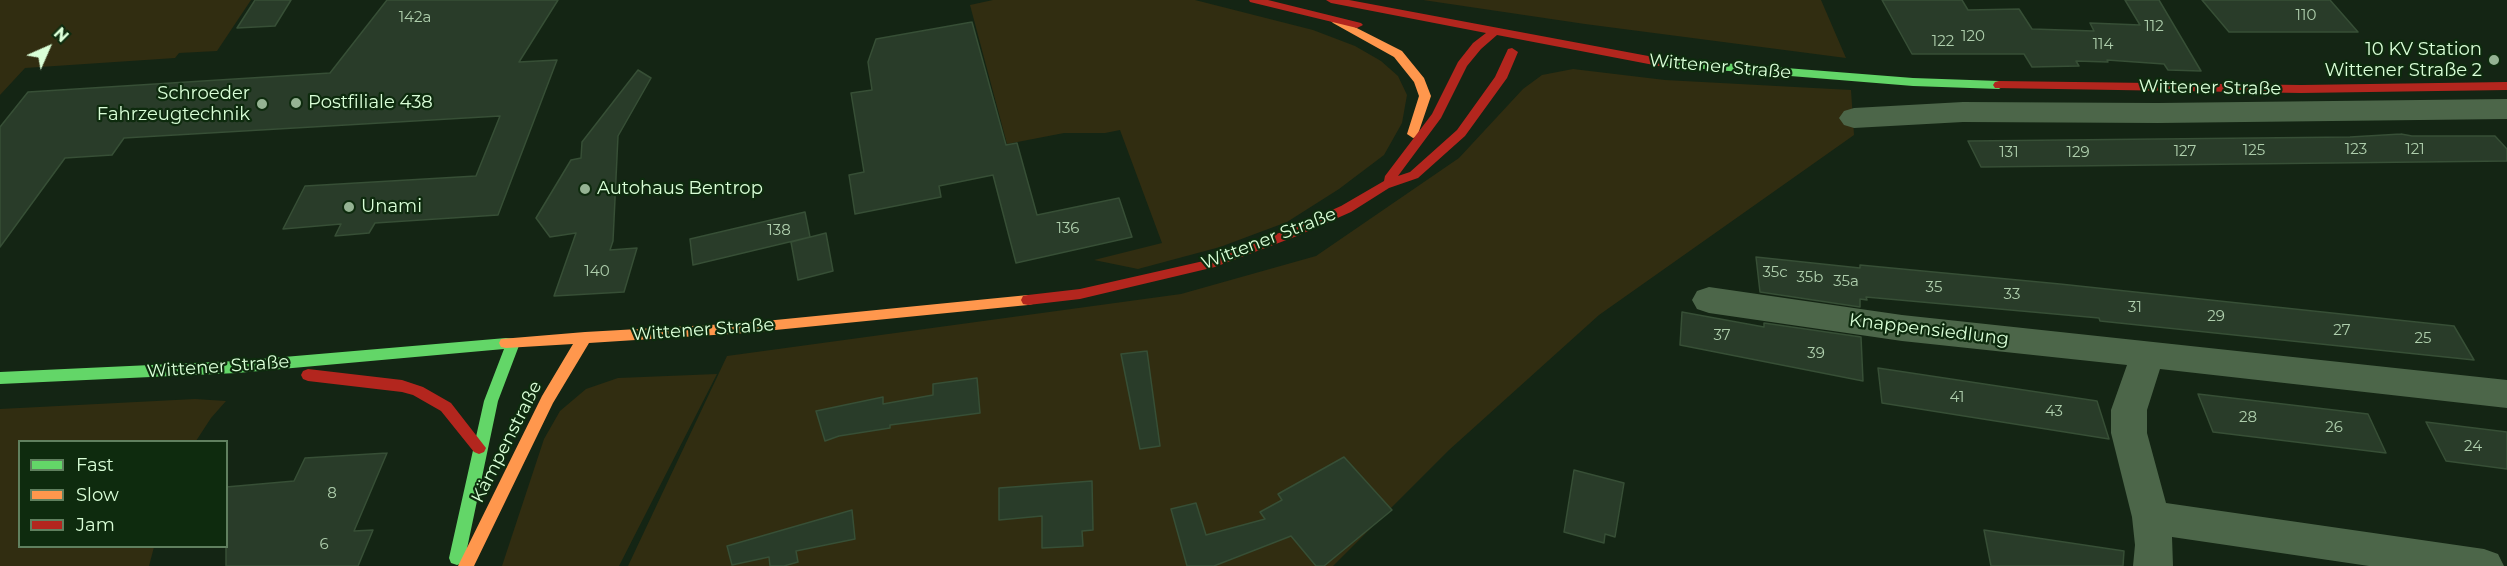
<!DOCTYPE html>
<html>
<head>
<meta charset="utf-8">
<style>
  body { margin:0 }
  #map { position:relative; width:2507px; height:566px; overflow:hidden; background:#142514; font-family:Montserrat,sans-serif }
  canvas { display:block }
  .legend { position:absolute; left:18px; top:440px; width:210px; height:108px; box-sizing:border-box; background:#0e2b0e; border:2px solid #60805f; margin:0; padding:8px 10px; list-style:none; font-size:18px; color:#daffd8 }
  .legend li { display:flex; align-items:center; gap:12px; height:30px }
  .legend b { width:30px; border:2px solid #60805f }
  .north { position:absolute; left:18px; top:18px; width:60px; height:60px; -webkit-text-stroke:4px #0e2b0e; paint-order:stroke; rotate:45deg; font-size:16px; font-weight:700; line-height:24px; text-align:center; color:#daffd8 }
  .north::after { content:''; display:block; margin:auto; width:21px; height:27px; background:#daffd8; clip-path:polygon(50% 0,100% 100%,50% 72%,0 100%) }
</style>
</head>
<body>
<div id="map">
<canvas width="2507" height="566"></canvas>
<ul class="legend">
<li><b style="height:8px;background:#63d668"></b>Fast</li>
<li><b style="height:8px;background:#ff974d"></b>Slow</li>
<li><b style="height:8px;background:#b3261e"></b>Jam</li>
</ul>
<div class="north">N</div>
</div>
<script>
const c = document.querySelector('canvas').getContext('2d');
c.lineJoin = 'round';
function fill(path, color) {
  c.fillStyle = color;
  c.fill(path, 'evenodd');
}
function toPath(rows) {
  const path = new Path2D();
  for (const r of rows) {
    path.moveTo(r[0], r[1]);
    for (let i = 2; i < r.length; i += 2) path.lineTo(r[i], r[i + 1]);
  }
  return path;
}
function stroke(path, color, width, dash) {
  c.strokeStyle = color;
  c.lineWidth = width;
  c.lineCap = dash ? 'butt' : 'round';
  c.setLineDash(dash || []);
  c.stroke(path);
}
function label(font, color, halo, rows, align = 'center') {
  c.font = font + ' Montserrat,sans-serif';
  c.lineWidth = 4.5;
  c.setLineDash([]);
  c.textBaseline = 'middle';
  c.strokeStyle = halo;
  c.fillStyle = color;
  for (const [text, x, y, turn = 0] of rows) {
    c.save();
    c.translate(x, y);
    c.rotate((+turn || 0) * Math.PI / 180);
    c.textAlign = isNaN(turn) ? turn : align;
    if (halo) c.strokeText(text, 0, 0);
    c.fillText(text, 0, 0);
    c.restore();
  }
}
const green = toPath([
  [0,0,251,0,217,51,179,53,175,58,25,68,0,95],
  [993,0,1195,0,1313,30,1355,46,1381,61,1398,76,1407,95,1402,123,1384,155,1339,189,1287,222,1220,247,1138,269,1094,260,1162,243,1120,130,1105,133,1064,133,1007,144,970,5],
  [1423,0,1821,0,1846,58,1585,24],
  [1573,69,1665,80,1851,90,1854,135,1599,315,1449,450,1333,566,628,566,727,356,1181,294,1316,256,1459,158,1523,89,1542,75],
  [717,374,619,566,502,566,544,439,560,411,586,389,618,378],
  [195,399,226,401,211,418,196,441,20,442,20,546,154,547,149,566,0,566,0,409]
]);
const building = toPath([
  [255,0,291,0,275,26,237,28,255,0],
  [387,0,558,0,519,62,557,60,498,215,375,223,369,233,335,236,341,224,283,229,305,186,476,176,500,116,124,138,112,155,65,158,0,247,0,127,28,92,330,73,387,0],
  [1882,0,1962,0,1968,10,2019,9,2032,29,2094,31,2090,23,2140,25,2125,0,2159,0,2201,71,2168,70,2164,64,2107,60,2108,62,2076,61,2079,66,2032,67,2024,54,1912,54,1882,0],
  [2202,0,2330,0,2358,32,2229,32,2202,0],
  [972,22,1006,145,1017,143,1037,215,1119,198,1132,237,1016,263,993,175,939,186,941,197,855,214,849,175,864,172,851,93,872,90,868,62,876,39,972,22],
  [638,70,651,78,618,136,613,241,610,250,637,248,624,292,554,296,576,233,550,237,536,218,571,160,581,158,582,142,638,70],
  [2401,134,2412,136,2495,136,2507,149,2507,161,1981,167,1968,141,2350,137,2401,134],
  [805,212,810,237,693,265,690,239,805,212],
  [826,233,833,271,798,280,791,242,826,233],
  [1756,257,1860,268,1860,265,2060,284,2454,326,2474,360,2100,321,2099,318,1866,297,1867,300,1860,299,1860,307,1760,292,1756,257],
  [1682,312,1764,327,1764,323,1861,337,1863,381,1680,345,1682,312],
  [1147,351,1160,446,1140,449,1121,354,1147,351],
  [1878,368,2097,401,2109,439,1882,403,1878,368],
  [977,378,980,413,890,425,890,428,839,436,825,441,816,411,883,397,883,404,933,395,933,384,977,378],
  [2198,394,2368,414,2386,453,2213,432,2198,394],
  [2426,422,2507,432,2507,469,2446,461,2426,422],
  [387,453,354,531,373,530,358,566,226,566,226,487,294,481,305,458,387,453],
  [1344,457,1392,510,1324,566,1316,566,1291,536,1214,566,1187,566,1171,509,1196,503,1206,535,1265,519,1260,512,1282,500,1278,494,1344,457],
  [1574,470,1624,483,1615,537,1605,534,1604,543,1564,532,1574,470],
  [1092,481,1093,530,1082,531,1083,546,1042,548,1042,516,999,520,999,488,1092,481],
  [852,510,855,539,796,551,798,562,784,566,770,566,769,557,732,565,727,546,852,510],
  [1984,530,2124,551,2123,566,1991,566,1984,530]
]);
const street = toPath([
  [2507,99,2507,119,2158,123,1963,122,1854,128,1844,125,1839,118,1844,111,1854,108,1963,102,2158,103,2507,99],
  [1709,287,1902,315,2507,380,2507,408,2160,369,2147,410,2147,433,2166,503,2484,549,2498,554,2504,566,2369,566,2172,537,2173,566,2133,566,2135,545,2132,517,2111,433,2111,410,2127,365,1902,341,1709,313,1697,309,1692,300,1697,291,1709,287]
]);
const fast = toPath([
  [1659,58,1913,78,1999,81,2005,85,1999,89,1913,86,1655,65,1653,62,1655,59,1659,58],
  [506,338,518,339,520,343,498,401,465,558,463,563,457,565,451,563,449,558,484,401,504,349,237,373,0,384,0,372,237,361,506,338]
]);
const slow = toPath([
  [1337,18,1402,51,1424,78,1431,96,1417,137,1413,138,1407,134,1419,96,1414,82,1394,57,1333,23,1331,21,1337,18],
  [1028,295,1033,296,1035,300,1033,304,1028,305,745,333,589,343,553,403,474,566,458,566,542,396,573,344,506,348,501,347,499,343,501,339,585,332,745,323,1028,295]
]);
const jam = toPath([
  [1249,0,1268,0,1361,23,1363,25,1357,28,1250,2,1249,0],
  [1326,0,1349,0,1659,58,1665,62,1659,66,1497,35,1481,49,1467,66,1441,118,1398,176,1410,172,1457,130,1495,77,1508,49,1512,48,1518,52,1507,78,1465,136,1418,178,1389,188,1351,212,1297,236,1215,267,1080,299,1028,305,1023,304,1021,300,1023,296,1028,295,1080,289,1208,260,1287,230,1341,206,1384,181,1385,176,1432,114,1458,62,1473,43,1486,33,1331,3,1326,0],
  [1999,81,2301,85,2507,82,2507,90,2301,93,1995,88,1993,85,1995,82,1999,81],
  [308,369,402,380,423,387,451,403,486,448,484,452,479,454,474,452,441,411,413,395,402,392,308,381,303,379,301,375,303,371,308,369]
]);
const markers = [
  [2494,60,6,"#95b393"],
  [296,103,6,"#95b393"],
  [262,104,6,"#95b393"],
  [585,189,6,"#95b393"],
  [349,207,6,"#95b393"]
];
const numberNames = [
  ["110",2306,16],
  ["142a",415,18],
  ["112",2154,27],
  ["120",1973,37],
  ["122",1943,42],
  ["114",2103,45],
  ["123",2356,150],
  ["121",2415,150],
  ["125",2254,151],
  ["127",2185,152],
  ["131",2009,153],
  ["129",2078,153],
  ["136",1068,229],
  ["138",779,231],
  ["140",597,272],
  ["35c",1775,273],
  ["35b",1810,278],
  ["35a",1846,282],
  ["35",1934,288],
  ["33",2012,295],
  ["31",2135,308],
  ["29",2216,317],
  ["27",2342,331],
  ["37",1722,336],
  ["25",2423,339],
  ["39",1816,354],
  ["41",1957,398],
  ["43",2054,412],
  ["28",2248,418],
  ["26",2334,428],
  ["24",2473,447],
  ["8",332,494],
  ["6",324,545]
];
const poiNames = [
  ["10 KV Station",2482,50,"right"],
  ["Wittener Straße 2",2482,71,"right"],
  ["Schroeder",250,94,"right"],
  ["Fahrzeugtechnik",250,115,"right"],
  ["Postfiliale 438",308,103],
  ["Autohaus Bentrop",597,189],
  ["Unami",361,207]
];
const streetNames = [
  ["Wittener Straße",1720,67,5],
  ["Wittener Straße",2210,88,1],
  ["Wittener Straße",1269,239,-21],
  ["Wittener Straße",703,330,-4],
  ["Knappensiedlung",1929,330,7],
  ["Wittener Straße",218,367,-4],
  ["Kämpenstraße",507,442,-63]
];
fill(green, '#312d11');
fill(building, '#293c29');
stroke(building, '#374f36', 1.5);
fill(street, '#4c6649');
fill(fast, '#63d668');
fill(slow, '#ff974d');
fill(jam, '#b3261e');
for (const [x, y, r, color] of markers) {
  const dot = new Path2D();
  dot.arc(x, y, r, 0, 2 * Math.PI);
  c.fillStyle = color;
  c.fill(dot);
  stroke(dot, '#0e2b0e', 2);
}
label('15px', '#aeceac', null, numberNames);
label('18px', '#daffd8', '#0e2b0e', poiNames, 'left');
label('18px', '#daffd8', '#0e2b0e', streetNames);
</script>
</body>
</html>
